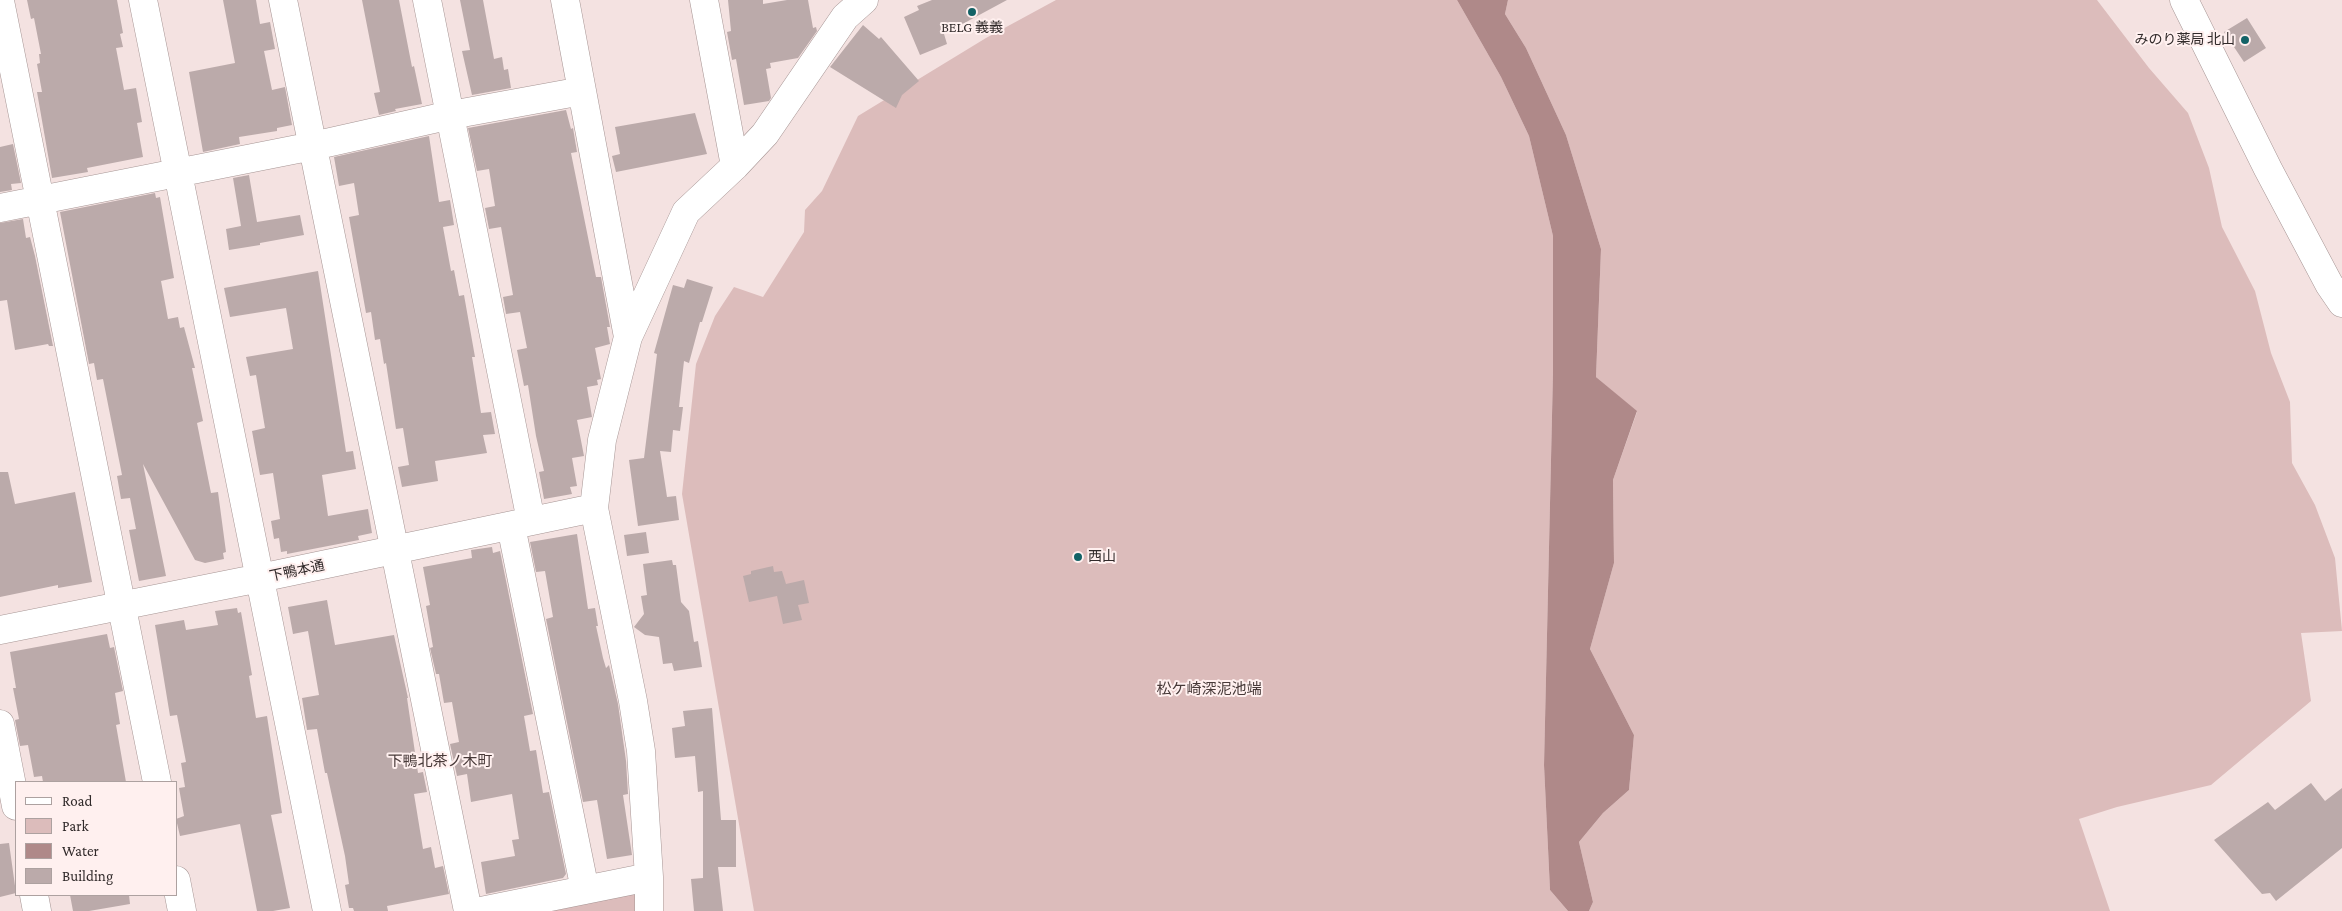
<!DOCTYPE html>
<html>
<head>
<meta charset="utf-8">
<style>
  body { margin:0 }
  #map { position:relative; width:2342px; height:911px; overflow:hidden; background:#f4e2e1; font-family:"Crimson Pro",serif }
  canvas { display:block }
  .legend { position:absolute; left:15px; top:781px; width:162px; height:115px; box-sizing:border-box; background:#fff0ef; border:1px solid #ada1a0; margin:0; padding:6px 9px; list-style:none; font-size:15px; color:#312a2a }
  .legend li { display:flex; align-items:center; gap:10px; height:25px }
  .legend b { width:25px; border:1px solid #ada1a0 }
</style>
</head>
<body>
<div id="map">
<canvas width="2342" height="911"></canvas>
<ul class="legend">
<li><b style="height:6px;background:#fff"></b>Road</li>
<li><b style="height:14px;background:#dcbcbb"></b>Park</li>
<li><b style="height:14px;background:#af8989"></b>Water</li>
<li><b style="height:14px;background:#baa"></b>Building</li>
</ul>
</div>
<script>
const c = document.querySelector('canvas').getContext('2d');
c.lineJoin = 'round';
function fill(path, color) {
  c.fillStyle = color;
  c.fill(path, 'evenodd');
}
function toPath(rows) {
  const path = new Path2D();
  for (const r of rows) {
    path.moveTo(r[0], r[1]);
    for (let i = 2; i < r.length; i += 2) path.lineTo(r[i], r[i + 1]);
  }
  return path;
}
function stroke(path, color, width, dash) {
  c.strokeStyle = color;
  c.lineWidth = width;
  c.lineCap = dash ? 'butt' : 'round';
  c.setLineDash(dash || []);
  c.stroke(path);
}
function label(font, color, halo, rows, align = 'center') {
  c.font = font + ' "Crimson Pro","Noto Sans JP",serif';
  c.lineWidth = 4;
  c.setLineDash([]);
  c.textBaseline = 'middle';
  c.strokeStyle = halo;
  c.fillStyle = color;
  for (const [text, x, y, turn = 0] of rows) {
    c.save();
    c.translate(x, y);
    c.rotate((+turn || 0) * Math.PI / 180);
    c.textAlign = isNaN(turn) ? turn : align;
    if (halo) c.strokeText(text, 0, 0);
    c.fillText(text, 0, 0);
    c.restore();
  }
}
const green = toPath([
  [1056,0,1457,0,1501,77,1529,136,1553,236,1553,372,1544,765,1550,890,1568,911,754,911,682,494,696,364,715,316,734,287,763,297,804,232,805,210,822,191,858,116,986,38],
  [1508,0,2097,0,2149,68,2188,113,2209,168,2222,227,2255,291,2271,353,2290,402,2292,463,2315,505,2335,558,2342,631,2301,633,2311,701,2211,785,2117,807,2079,819,2110,911,1589,911,1593,902,1579,842,1603,813,1629,790,1634,735,1590,649,1614,563,1613,480,1637,412,1596,377,1601,249,1566,135,1526,48,1505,14],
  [629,886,639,896,638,911,513,911]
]);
const water = toPath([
  [1457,0,1508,0,1505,14,1526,48,1566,135,1601,249,1596,377,1637,411,1613,480,1614,563,1590,649,1634,735,1629,790,1603,813,1579,842,1593,902,1589,911,1568,911,1550,890,1544,765,1553,372,1553,236,1529,136,1501,77]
]);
const building = toPath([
  [27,0,117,0,123,33,120,34,123,47,116,48,124,90,136,88,142,122,137,123,143,157,87,168,88,172,52,178,37,92,42,92,37,64,40,63,39,54,41,54,34,18,31,19],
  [223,0,256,0,260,24,270,22,275,49,264,51,272,90,285,87,292,125,277,128,277,131,239,137,240,144,203,152,189,72,235,63],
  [362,0,399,0,412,67,414,66,422,104,395,109,396,111,379,115,374,93,380,92],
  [460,0,483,0,494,59,502,57,504,70,508,69,511,88,472,95,462,51,470,50],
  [728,0,763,0,763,4,787,0,808,0,813,28,816,27,817,31,798,58,770,63,771,68,766,69,771,98,769,101,744,105,736,59,732,60,727,32,731,31],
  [932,0,1007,0,944,34,947,44,920,55,904,17,919,10,917,6],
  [2247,18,2266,48,2244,62,2224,32],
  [863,25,879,39,881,37,919,81,902,95,896,108,830,67],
  [566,110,571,129,573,128,577,152,571,153,596,277,601,277,610,327,607,327,610,344,595,348,601,379,597,380,598,385,587,387,592,417,577,420,584,456,572,458,577,486,570,487,572,494,544,499,539,472,544,471,536,436,528,385,524,386,517,350,527,348,520,312,506,314,503,297,513,295,501,227,489,229,485,208,495,206,489,169,477,171,468,128],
  [695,113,707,154,616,172,612,156,620,154,615,127],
  [429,136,439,202,450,200,454,225,443,227,451,271,454,270,459,296,464,295,475,357,472,357,481,413,491,412,495,434,483,435,487,453,435,461,438,481,402,487,398,467,409,465,403,428,396,429,386,363,384,364,380,339,375,340,371,312,366,313,349,217,359,215,354,183,339,186,334,157],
  [13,144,21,183,11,184,12,190,0,192,0,147],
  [249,175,257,222,300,215,304,235,260,243,260,245,229,250,226,229,241,226,233,178],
  [155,193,156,198,160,197,174,278,161,281,168,319,178,317,180,328,184,327,195,368,192,368,203,421,197,423,211,493,218,492,226,552,223,553,224,559,205,563,195,560,143,464,166,576,139,581,129,530,136,529,130,498,121,499,117,476,122,475,103,379,97,380,94,363,89,364,60,212],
  [23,219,26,238,30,237,35,256,53,346,49,346,48,344,15,350,7,300,0,301,0,223],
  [318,271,346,452,353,451,356,469,322,475,328,516,368,509,372,533,358,536,359,540,287,554,287,551,281,552,279,538,274,539,271,521,280,519,273,473,260,475,252,431,265,428,256,375,250,376,246,357,293,349,286,308,230,317,224,288],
  [687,279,713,287,702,322,700,322,689,363,684,361,679,407,683,407,680,431,673,430,671,452,660,451,667,497,676,496,679,520,638,526,629,460,644,458,657,354,654,353,673,285,684,288],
  [0,472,8,472,15,504,75,492,92,582,58,588,58,585,0,597],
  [646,532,649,553,627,556,624,535],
  [577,534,588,609,595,608,598,626,596,626,603,658,606,668,609,665,618,704,626,761,628,794,623,795,632,855,607,859,597,800,583,802,546,619,553,617,545,571,536,572,530,542],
  [492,547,493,553,500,551,533,714,524,716,530,751,536,750,543,793,549,792,566,874,563,878,486,894,481,862,515,856,512,840,519,839,512,794,471,802,467,774,457,776,450,744,459,742,452,702,444,703,439,674,436,674,430,648,433,647,426,606,430,605,423,567,472,558,471,550],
  [672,560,673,565,676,565,681,602,689,611,694,642,698,641,702,667,674,671,672,663,663,664,659,637,645,635,634,627,644,614,641,596,647,595,643,564],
  [773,566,774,572,782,571,786,584,804,580,809,603,798,605,802,620,783,624,777,596,749,602,743,576,751,574,751,571],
  [327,600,335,645,394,635,408,698,407,698,418,773,423,772,427,792,414,794,423,849,431,847,435,868,443,866,449,894,387,906,388,911,354,911,353,908,349,908,345,885,349,884,345,856,330,787,327,773,325,773,317,729,307,730,302,698,319,695,308,631,293,634,288,607],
  [237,608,238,613,241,612,252,675,249,676,256,718,267,716,282,813,271,815,290,908,273,911,257,911,240,824,180,836,176,819,184,816,179,788,185,787,181,763,186,762,177,715,170,716,155,625,184,620,186,630,218,625,215,611],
  [107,634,110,648,114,647,123,691,115,693,120,724,116,725,126,782,43,782,42,776,34,777,28,745,20,746,15,720,19,719,13,688,16,688,10,652],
  [712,708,721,820,736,820,736,867,718,867,723,911,694,911,691,879,703,878,703,791,698,792,695,756,675,758,672,728,685,726,683,711],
  [2311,783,2325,801,2342,788,2342,848,2276,901,2270,893,2262,894,2214,840,2268,802,2275,810],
  [9,843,16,893,0,897,0,844],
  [70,895,129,895,130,904,89,911,73,911]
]);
const minor = toPath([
  [143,0,327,911],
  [283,0,468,911],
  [427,0,531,521],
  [565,0,628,337],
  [704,0,735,166],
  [2184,0,2268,169,2329,284,2342,303],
  [0,1,157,782],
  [0,208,313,146,451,115,582,91],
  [511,526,585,890],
  [0,630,260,578,594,508],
  [0,724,16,806],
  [176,880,182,911],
  [34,895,37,911],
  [481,911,649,877],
  [649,911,649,877,641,751,633,701,594,508,602,440,628,337,686,212,735,166,765,134,845,17,864,0]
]);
const markers = [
  [972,12,5,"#126266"],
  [2245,40,5,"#126266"],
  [1078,557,5,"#126266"]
];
const poiNames = [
  ["BELG 義義",972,28],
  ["みのり薬局 北山",2235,40,"right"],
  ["西山",1088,557,"left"]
];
const streetNames = [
  ["下鴨本通",297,571,-12]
];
const neighbourhoodNames = [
  ["松ケ崎深泥池端",1209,689],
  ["下鴨北茶ノ木町",440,761]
];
fill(green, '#dcbcbb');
fill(water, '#af8989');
fill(building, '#baa');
stroke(minor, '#a69594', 29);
stroke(minor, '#fff', 28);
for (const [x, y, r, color] of markers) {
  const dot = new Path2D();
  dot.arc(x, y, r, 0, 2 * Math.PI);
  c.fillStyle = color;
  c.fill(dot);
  stroke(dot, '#fff0ef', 2);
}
label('14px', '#312a2a', '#fff0ef', poiNames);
label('14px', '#312a2a', '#fff0ef', streetNames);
label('15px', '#483a39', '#fff0ef', neighbourhoodNames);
</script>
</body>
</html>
